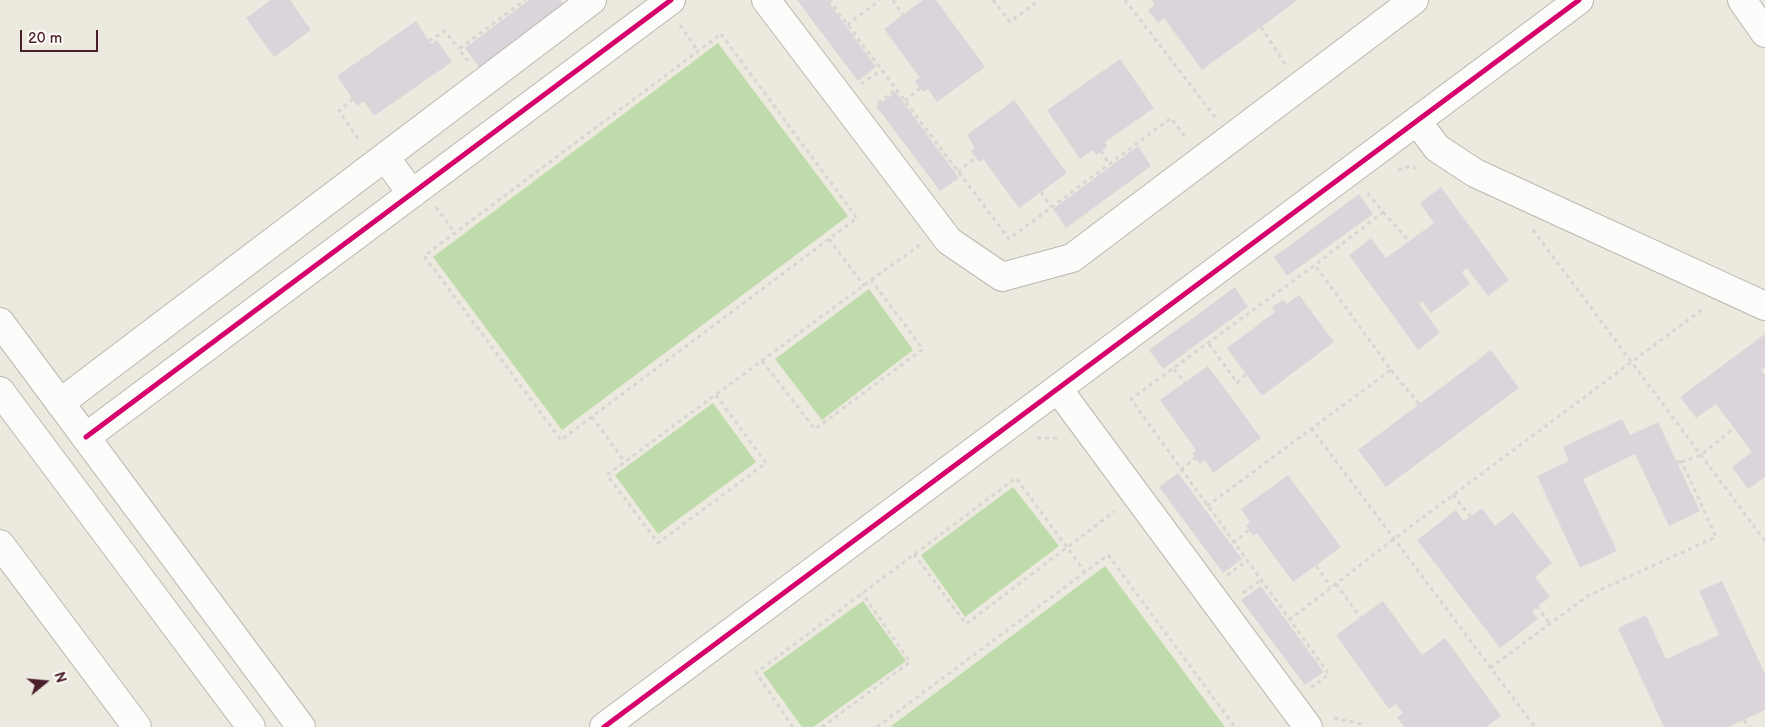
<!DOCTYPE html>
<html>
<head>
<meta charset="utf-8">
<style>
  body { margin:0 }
  #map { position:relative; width:1765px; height:727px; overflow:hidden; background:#eceadf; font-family:"Balsamiq Sans",sans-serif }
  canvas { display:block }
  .north { position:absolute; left:20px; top:657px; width:50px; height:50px; -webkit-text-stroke:4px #fdfcf7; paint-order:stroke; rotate:73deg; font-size:14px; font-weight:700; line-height:20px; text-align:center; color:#4a1f2b }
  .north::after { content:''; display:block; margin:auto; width:18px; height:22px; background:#4a1f2b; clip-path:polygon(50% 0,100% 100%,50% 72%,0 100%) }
  .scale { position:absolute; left:20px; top:30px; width:78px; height:22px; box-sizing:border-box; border:2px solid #4a1f2b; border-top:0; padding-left:6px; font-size:15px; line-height:18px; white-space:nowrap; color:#4a1f2b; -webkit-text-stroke:4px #fdfcf7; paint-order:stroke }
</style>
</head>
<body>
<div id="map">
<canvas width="1765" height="727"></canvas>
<div class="north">N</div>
<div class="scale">20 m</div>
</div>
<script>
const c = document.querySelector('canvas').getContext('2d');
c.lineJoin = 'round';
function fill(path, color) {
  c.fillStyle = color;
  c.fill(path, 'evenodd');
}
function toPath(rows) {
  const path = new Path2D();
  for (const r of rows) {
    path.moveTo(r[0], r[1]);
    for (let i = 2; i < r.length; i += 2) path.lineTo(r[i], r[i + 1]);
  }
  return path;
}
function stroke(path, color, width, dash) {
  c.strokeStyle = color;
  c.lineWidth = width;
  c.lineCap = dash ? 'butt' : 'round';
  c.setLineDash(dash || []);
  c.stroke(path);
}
const green = toPath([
  [718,43,848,216,562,430,433,257],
  [869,289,913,350,822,420,775,359],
  [713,403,756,462,658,534,615,475],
  [1013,487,1059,546,965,617,921,555],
  [1105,566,1225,727,890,727],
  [863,601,906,661,813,727,802,727,763,673]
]);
const building = toPath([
  [271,0,290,0,311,30,274,57,246,18],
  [529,0,561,0,563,4,479,67,465,48],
  [797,0,827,0,876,67,858,81],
  [923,0,936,0,985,67,937,102,928,89,923,92,915,81,920,78,884,29],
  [1151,0,1298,0,1202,70,1164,18,1158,23,1148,10,1155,5],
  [416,21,431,44,437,40,452,62,374,116,364,101,357,106,337,76],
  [1120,59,1154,108,1105,142,1107,147,1096,155,1093,150,1080,159,1047,110],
  [896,92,959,178,940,191,876,106],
  [1014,100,1067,173,1019,208,983,159,979,162,971,151,975,148,967,135],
  [1138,146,1151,166,1066,228,1053,209],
  [1441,187,1509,280,1488,296,1467,268,1462,272,1470,284,1431,313,1422,301,1419,304,1440,333,1418,350,1349,255,1371,238,1386,258,1434,223,1420,203],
  [1359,194,1373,214,1287,276,1274,257],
  [1235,287,1248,307,1163,369,1149,350],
  [1299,295,1334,342,1262,396,1227,348,1275,312,1272,307,1283,300,1287,304],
  [1765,334,1765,367,1761,370,1765,375,1765,477,1748,489,1732,467,1752,452,1716,404,1696,418,1680,397],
  [1491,350,1519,388,1386,487,1358,450],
  [1208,366,1261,438,1213,473,1205,460,1200,464,1195,458,1192,453,1196,450,1160,400],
  [1622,419,1630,435,1658,422,1700,511,1669,526,1635,454,1583,479,1617,551,1580,568,1537,476,1569,461,1563,447],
  [1178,473,1242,559,1223,573,1159,487],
  [1288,475,1341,547,1293,582,1257,533,1253,536,1249,530,1246,525,1250,522,1241,509],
  [1482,508,1495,526,1513,512,1552,563,1535,577,1550,597,1532,611,1538,619,1500,648,1417,540,1456,510,1464,521],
  [1722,581,1765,674,1765,710,1728,727,1664,727,1618,628,1646,615,1666,659,1719,635,1699,591],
  [1261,586,1324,672,1305,685,1241,600],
  [1383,601,1422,655,1445,638,1501,716,1486,727,1404,727,1397,717,1403,713,1396,704,1389,709,1336,635]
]);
const path = toPath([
  [829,0,1009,239,1171,118,1187,139],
  [893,0,903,15],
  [993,0,1010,22,1039,0],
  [1125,0,1215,117],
  [680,25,698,51],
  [847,25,880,0],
  [1261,27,1285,64],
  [721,34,857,218,561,440,424,256,721,34],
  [429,41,445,31,459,49],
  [468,61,459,49,525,0],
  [861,84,881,70],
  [353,99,339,111,360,142],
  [905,101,920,88],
  [878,103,896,90],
  [1101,151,1109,164],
  [1398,170,1410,166,1420,170],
  [958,172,976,157],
  [1041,192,1051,207],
  [436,207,455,233],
  [1383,212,1409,241],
  [1533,230,1765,541],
  [829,239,864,286],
  [1209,344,1237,383,1246,374],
  [762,361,815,429,923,349,871,280],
  [1174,369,1185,383],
  [1391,370,1419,404],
  [716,395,766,463,658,543,607,475,871,280,920,245],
  [592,417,625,462],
  [1311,428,1535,727],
  [1037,438,1057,438,1060,439],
  [1677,462,1682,462],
  [1181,470,1195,458],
  [1453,495,1470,516],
  [1207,506,1391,370,1315,265],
  [1233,543,1249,530],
  [914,554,966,624,1115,511],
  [1316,566,1331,587],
  [1227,575,1247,561],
  [1336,584,1360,617],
  [1243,593,1261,580],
  [1537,606,1550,624],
  [1289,620,1394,539,1704,308],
  [1490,668,1589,595,1716,537,1682,462,1701,455,1734,428],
  [1311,688,1329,674,1131,399,1315,265,1383,212,1367,192],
  [1334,718,1361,724,1364,727],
  [1744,720,1750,727],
  [793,727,756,673,1016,478,1085,572],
  [822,727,910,662,862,593],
  [877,727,1108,555,1235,727]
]);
const minor = toPath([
  [766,0,949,241,1002,277,1072,258,1414,0],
  [1742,0,1765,33],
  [1417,121,1437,148,1475,173,1765,306],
  [385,157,412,194],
  [1058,389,1308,727],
  [60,403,592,0],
  [86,437,671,0],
  [0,544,137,727],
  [604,727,1579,0]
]);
const major = toPath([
  [0,322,301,727],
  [0,391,251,727]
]);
const cycleway = toPath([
  [86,437,671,0],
  [604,727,1579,0]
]);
fill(green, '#c0dbab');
fill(building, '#dbd5db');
stroke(minor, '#bcb6b1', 30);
stroke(major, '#bcb6b1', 30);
stroke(path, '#d8d5d3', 3, [4, 4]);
stroke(minor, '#fcfcfa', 28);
stroke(major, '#fcfcfa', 28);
stroke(cycleway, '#d6006c', 5);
</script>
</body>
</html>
